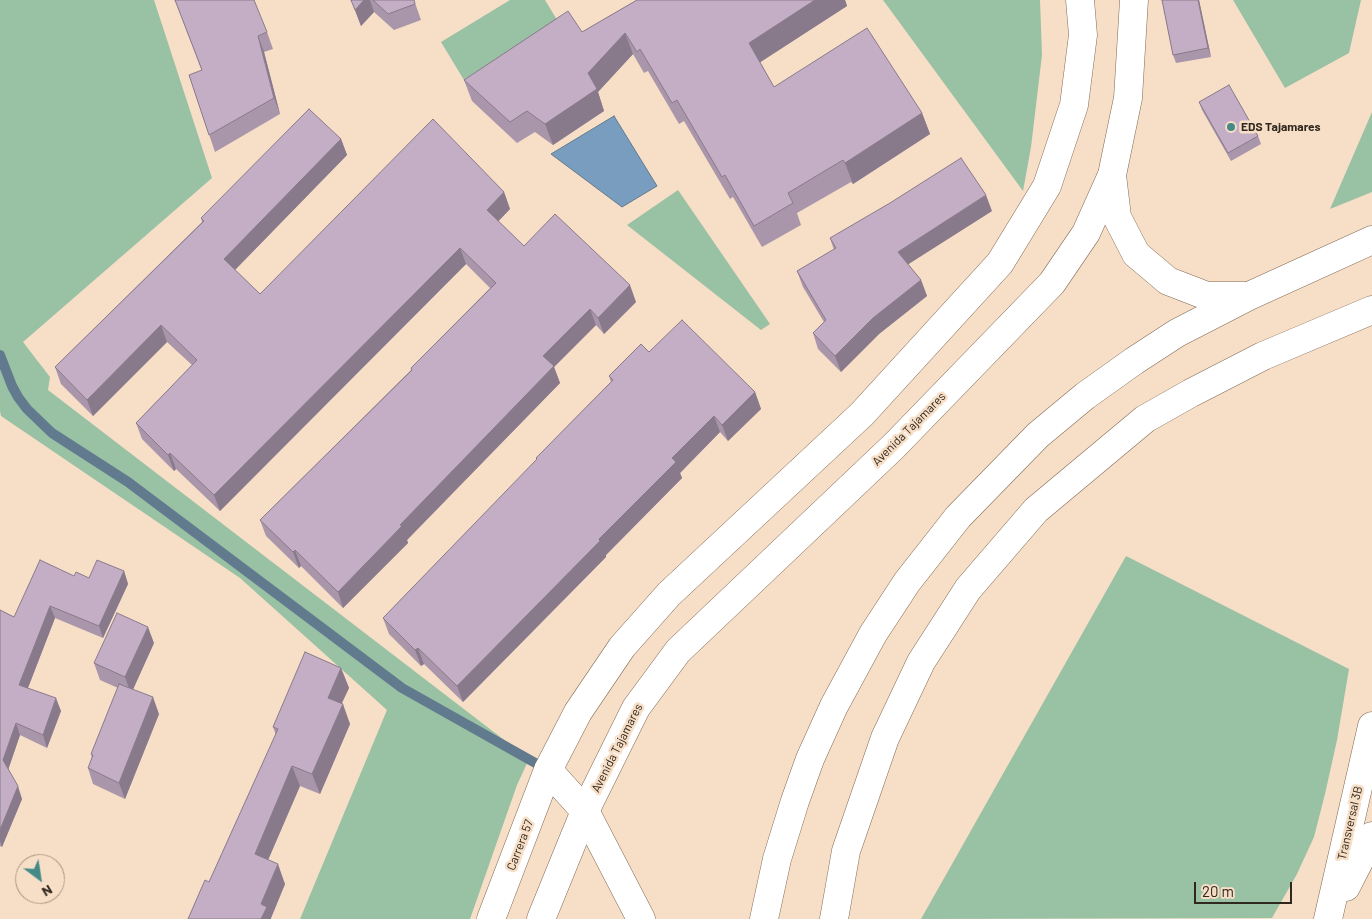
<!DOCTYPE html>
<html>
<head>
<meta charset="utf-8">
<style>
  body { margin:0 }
  #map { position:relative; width:1372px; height:919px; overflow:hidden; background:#f7dec6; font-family:Barlow,sans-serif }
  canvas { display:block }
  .north { position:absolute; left:15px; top:854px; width:50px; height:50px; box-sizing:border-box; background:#f7dec6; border:1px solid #a79583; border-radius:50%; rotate:149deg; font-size:14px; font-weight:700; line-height:20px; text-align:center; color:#30271e }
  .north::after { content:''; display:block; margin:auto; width:18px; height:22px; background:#448b87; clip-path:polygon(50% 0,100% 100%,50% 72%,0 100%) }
  .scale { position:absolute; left:1194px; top:882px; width:98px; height:22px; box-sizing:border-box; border:2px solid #30271e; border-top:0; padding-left:6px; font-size:15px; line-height:18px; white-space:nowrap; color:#30271e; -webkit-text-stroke:4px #f7dec6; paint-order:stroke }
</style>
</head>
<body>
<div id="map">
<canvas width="1372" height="919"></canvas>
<div class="north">N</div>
<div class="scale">20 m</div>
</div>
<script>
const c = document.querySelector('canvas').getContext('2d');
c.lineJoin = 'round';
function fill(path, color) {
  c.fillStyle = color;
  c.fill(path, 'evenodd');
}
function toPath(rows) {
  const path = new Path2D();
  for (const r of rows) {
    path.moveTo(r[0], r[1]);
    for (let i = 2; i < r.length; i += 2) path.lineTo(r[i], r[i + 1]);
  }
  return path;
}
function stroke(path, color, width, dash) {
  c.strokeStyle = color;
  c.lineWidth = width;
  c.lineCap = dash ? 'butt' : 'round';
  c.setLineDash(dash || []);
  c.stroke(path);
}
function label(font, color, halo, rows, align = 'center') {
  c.font = font + ' Barlow,sans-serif';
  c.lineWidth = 5;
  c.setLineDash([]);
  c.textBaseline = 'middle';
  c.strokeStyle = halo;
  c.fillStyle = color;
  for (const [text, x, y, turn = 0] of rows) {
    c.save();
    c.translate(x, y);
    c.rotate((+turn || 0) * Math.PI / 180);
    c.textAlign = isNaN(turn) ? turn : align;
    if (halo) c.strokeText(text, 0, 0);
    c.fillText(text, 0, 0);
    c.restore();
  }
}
const green = toPath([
  [0,0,154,0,212,178,23,342,50,377,48,390,529,759,517,785,470,919,300,919,387,710,240,578,1,416,0,411],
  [510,0,545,0,568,38,473,95,441,42],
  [883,0,1040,0,1042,55,1031,147,1023,191],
  [1233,0,1361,0,1349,53,1285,88],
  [1372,112,1372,192,1330,209],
  [678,190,770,324,761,330,627,225],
  [1126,556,1349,669,1337,740,1325,794,1314,837,1297,874,1272,918,921,919]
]);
const water = toPath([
  [614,116,657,186,622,207,551,154,614,116]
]);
const stream = toPath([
  [0,355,12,386,18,397,27,409,52,433,128,482,402,688,546,769]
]);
const minor = toPath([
  [548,770,585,811],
  [1346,887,1372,836],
  [491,919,548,770,578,712,622,647,669,594,862,414,1000,263,1047,186,1074,105,1083,35,1080,0],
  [541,919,585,811,636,708,678,651,894,446,1052,283,1086,233,1112,175,1128,98,1134,0],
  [1328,919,1372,726]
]);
const highway = toPath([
  [1112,175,1117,217,1136,254,1168,281,1207,296,1245,296],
  [585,811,641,919],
  [764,919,777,859,795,801,810,759,834,706,873,634,907,582,958,517,1038,435,1085,396,1134,361,1177,333,1249,296,1372,240],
  [834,919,846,851,885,738,921,662,968,589,1036,510,1145,419,1191,393,1263,356,1372,310]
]);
const wall = toPath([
  [175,0,267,32,273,49,264,52,280,114,215,152,189,75,202,71],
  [351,0,414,0,421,20,394,30,374,12,361,26],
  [637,0,845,0,847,6,760,62,774,87,922,113,930,134,853,184,851,182,797,213,801,225,762,247,733,197,730,199,684,121,679,124,648,71,644,73,633,54,598,92,604,111,553,145,535,132,517,143,472,101,464,80,582,32],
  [1162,0,1199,0,1211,57,1176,63,1173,55],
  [1199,102,1258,136,1261,144,1231,161,1202,110],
  [341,139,347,155,235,270,260,294,504,192,510,209,498,221,524,246,636,302,604,334,596,325,554,367,560,383,407,540,408,543,343,608,301,566,299,568,266,536,260,520,411,370,411,368,490,288,466,264,220,511,176,469,174,471,142,439,136,423,192,365,167,342,93,416,61,384,55,367,202,222,201,218],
  [992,211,908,264,921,280,927,296,879,334,841,372,818,349,813,333,824,322,803,287,797,271,834,250,830,238],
  [649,352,755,392,761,409,728,441,720,432,680,473,682,478,606,555,606,557,463,702,424,664,421,666,389,634,383,618,537,460,536,458,611,382,609,376],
  [124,571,128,584,103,638,55,618,28,688,61,711,47,748,20,735,8,770,22,799,2,847,0,846,0,610,14,617,74,576,89,578],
  [154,643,133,689,159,714,125,799,93,784,88,768,92,758,91,754,118,688,100,680,94,663],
  [341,668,349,688,341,704,350,724,320,794,300,786,268,860,285,884,271,918,209,882,276,735,273,727]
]);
const shadedWall = toPath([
  [364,0,370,0,374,12,361,26,355,10],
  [815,0,845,0,847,6,756,65,749,43],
  [1198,0,1199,0,1211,57,1208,48],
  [625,33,633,54,598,92,604,111,553,145,545,124,588,73],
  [258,36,264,52,280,114,274,98],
  [922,113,930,134,853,184,845,163],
  [341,139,347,155,230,275,224,259],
  [504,192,510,209,493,227,487,210],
  [986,195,992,211,904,267,898,252],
  [460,248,466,264,220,511,214,495],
  [921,280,927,296,879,334,841,372,835,356,873,318],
  [630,285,636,302,604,334,598,318],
  [590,309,596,325,554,367,560,383,407,540,408,543,343,608,338,592,400,525,543,356],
  [161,325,167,342,93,416,87,400],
  [755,392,761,409,728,441,722,425],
  [714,416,720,432,680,473,682,478,606,555,606,557,463,702,457,686,599,539,672,458],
  [170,453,176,469,174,471,168,455],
  [295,550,301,566,299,568,293,552],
  [124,571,128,584,103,638,99,626],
  [50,606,55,618,24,698,19,685],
  [148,627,154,643,131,694,125,677],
  [418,648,424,664,421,666,415,650],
  [341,668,349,688,335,718,328,698],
  [153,697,159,714,125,799,119,783],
  [56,698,61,711,47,748,43,735],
  [343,704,350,724,320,794,312,774],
  [16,723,20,735,7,773,3,760],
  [292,766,300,786,262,874,255,854],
  [18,786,22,799,2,847,0,841,0,830],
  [278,864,285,884,271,918,271,919,261,919,261,904]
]);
const building = toPath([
  [175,0,254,0,267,32,258,36,274,98,209,135,189,75,202,70,175,0],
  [351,0,364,0,355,10,351,0],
  [373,0,414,0,415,4,388,14,373,0],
  [637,0,815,0,749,43,774,87,867,28,922,113,845,163,843,160,788,193,793,203,754,226,725,175,722,177,677,100,672,103,640,49,637,52,625,33,588,73,597,89,545,124,527,111,510,122,464,80,568,11,582,32,637,0],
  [1162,0,1198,0,1208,48,1173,55,1162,0],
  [1229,85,1258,136,1228,153,1199,102,1229,85],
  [309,109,341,139,224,259,260,294,433,119,504,192,487,210,524,246,555,214,630,285,598,318,590,309,543,356,554,366,400,525,402,526,338,592,295,550,293,552,260,520,412,370,411,368,496,283,460,248,214,495,170,453,168,455,136,423,197,360,161,325,87,400,55,367,204,221,201,218,309,109],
  [961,158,986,195,898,252,921,280,873,318,835,356,813,333,826,320,797,271,836,248,830,238,890,203,961,158],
  [682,320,755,392,722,425,714,416,672,458,676,462,599,539,600,541,457,686,418,648,415,650,383,618,537,459,536,458,613,380,609,376,641,344,649,352,682,320],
  [40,560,74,576,76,572,89,578,97,560,124,571,99,626,50,606,19,685,56,698,43,735,16,723,3,760,18,786,0,830,0,610,14,617,40,560],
  [117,613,148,627,125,677,94,663,117,613],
  [305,652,341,668,328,698,343,704,312,774,292,766,255,854,278,864,261,904,267,907,261,919,188,919,205,880,209,882,278,729,273,727,305,652],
  [119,684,153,697,119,783,88,768,93,755,91,754,119,684]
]);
const markers = [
  [1231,127,5,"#448b87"]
];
const poiNames = [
  ["EDS Tajamares",1241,127]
];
const streetNames = [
  ["Avenida Tajamares",909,429,-45],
  ["Avenida Tajamares",617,748,-63],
  ["Transversal 3B",1350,823,-77],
  ["Carrera 57",520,845,-69]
];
fill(green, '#99c1a4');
fill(water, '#789dbe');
stroke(water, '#627a8e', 1);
stroke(stream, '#627a8e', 10);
stroke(minor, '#806a55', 29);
stroke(highway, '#806a55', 29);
stroke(minor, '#fff', 28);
stroke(highway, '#fff', 28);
fill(wall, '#a996aa');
fill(shadedWall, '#897a8b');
fill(building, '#c4aec6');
stroke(building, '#897a8b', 1);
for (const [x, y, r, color] of markers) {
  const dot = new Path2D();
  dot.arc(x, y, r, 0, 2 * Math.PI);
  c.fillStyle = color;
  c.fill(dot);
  stroke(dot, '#f7dec6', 2);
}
label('bold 12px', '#30271e', '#f7dec6', poiNames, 'left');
label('12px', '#30271e', '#f7dec6', streetNames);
</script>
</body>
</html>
